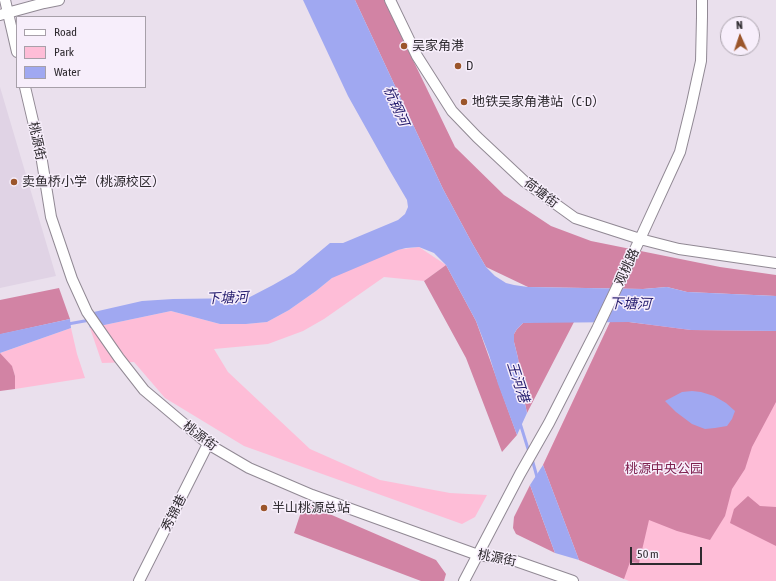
<!DOCTYPE html>
<html>
<head>
<meta charset="utf-8">
<style>
  body { margin:0 }
  #map { position:relative; width:776px; height:581px; overflow:hidden; background:#eae0ed; font-family:"Asap Condensed",sans-serif }
  canvas { display:block }
  .legend { position:absolute; left:16px; top:16px; width:130px; height:72px; box-sizing:border-box; background:#f7eefb; border:1px solid #a7a0a9; margin:0; padding:5px 7px; list-style:none; font-size:12px; color:#2e2a2f }
  .legend li { display:flex; align-items:center; gap:8px; height:20px }
  .legend b { width:20px; border:1px solid #a7a0a9 }
  .north { position:absolute; left:720px; top:16px; width:40px; height:40px; box-sizing:border-box; background:#f7eefb; border:1px solid #a7a0a9; border-radius:50%; rotate:357deg; font-size:11px; font-weight:700; line-height:16px; text-align:center; color:#2e2a2f }
  .north::after { content:''; display:block; margin:auto; width:14px; height:18px; background:#9b552b; clip-path:polygon(50% 0,100% 100%,50% 72%,0 100%) }
  .scale { position:absolute; left:630px; top:547px; width:72px; height:18px; box-sizing:border-box; border:2px solid #2e2a2f; border-top:0; padding-left:5px; font-size:12px; line-height:14px; white-space:nowrap; color:#2e2a2f; -webkit-text-stroke:3px #f7eefb; paint-order:stroke }
</style>
</head>
<body>
<div id="map">
<canvas width="776" height="581"></canvas>
<ul class="legend">
<li><b style="height:5px;background:#fff"></b>Road</li>
<li><b style="height:11px;background:#febdd7"></b>Park</li>
<li><b style="height:11px;background:#a0a8f1"></b>Water</li>
</ul>
<div class="north">N</div>
<div class="scale">50 m</div>
</div>
<script>
const c = document.querySelector('canvas').getContext('2d');
c.lineJoin = 'round';
function fill(path, color) {
  c.fillStyle = color;
  c.fill(path, 'evenodd');
}
function toPath(rows) {
  const path = new Path2D();
  for (const r of rows) {
    path.moveTo(r[0], r[1]);
    for (let i = 2; i < r.length; i += 2) path.lineTo(r[i], r[i + 1]);
  }
  return path;
}
function stroke(path, color, width, dash) {
  c.strokeStyle = color;
  c.lineWidth = width;
  c.lineCap = dash ? 'butt' : 'round';
  c.setLineDash(dash || []);
  c.stroke(path);
}
function label(font, color, halo, rows, align = 'center') {
  c.font = font + ' "Asap Condensed","Noto Sans SC",sans-serif';
  c.lineWidth = 3;
  c.setLineDash([]);
  c.textBaseline = 'middle';
  c.strokeStyle = halo;
  c.fillStyle = color;
  for (const [text, x, y, turn = 0] of rows) {
    c.save();
    c.translate(x, y);
    c.rotate((+turn || 0) * Math.PI / 180);
    c.textAlign = isNaN(turn) ? turn : align;
    if (halo) c.strokeText(text, 0, 0);
    c.fillText(text, 0, 0);
    c.restore();
  }
}
const built = toPath([
  [0,87,56,276,0,288]
]);
const green = toPath([
  [419,247,446,265,424,281,384,277,324,319,303,331,268,344,214,349,228,372,310,449,380,480,450,493,487,495,475,517,462,524,244,446,165,398,134,362,102,363,90,328,171,311,220,324,246,324,267,322,289,310,316,291,332,278,338,257],
  [610,322,776,331,776,581,629,581,579,560,543,465],
  [71,328,77,354,85,378,15,389,15,376,12,367,0,353]
]);
const forest = toPath([
  [355,0,384,0,455,147,504,195,551,226,591,241,720,267,776,275,776,296,687,292,667,287,643,289,528,287,486,267,472,243,443,189],
  [446,265,476,321,517,435,502,452,466,358,424,281],
  [59,288,70,319,2,334,0,334,0,300],
  [534,322,574,322,527,413,523,394,518,358,514,342,514,334,517,329,523,323],
  [610,322,629,322,691,330,776,331,776,402,752,447,745,469,732,489,725,516,710,540,677,531,649,520,639,563,630,562,624,579,579,560,543,465],
  [0,353,12,366,15,376,15,389,0,391],
  [530,485,555,553,516,534,513,528,514,517],
  [748,496,760,506,776,507,776,546,730,523,734,509],
  [304,503,436,560,446,574,444,581,421,581,294,533]
]);
const water = toPath([
  [303,0,355,0,443,189,472,243,486,267,495,276,506,283,514,285,528,287,643,289,667,287,687,292,776,296,776,331,691,330,629,322,523,323,517,329,514,334,514,342,518,358,523,394,527,413,517,435,498,384,489,355,476,321,446,265,434,253,419,247,406,248,398,250,332,278,316,291,289,310,267,322,246,324,220,324,171,311,90,328,85,314,142,301,173,299,248,298,273,285,294,273,330,243,343,243,398,220,405,214,408,207,407,200,390,171,348,96],
  [70,319,71,328,0,353,0,334],
  [692,391,701,392,714,396,726,403,735,411,732,419,727,426,715,428,705,429,692,424,676,412,665,401,682,392],
  [543,465,579,560,555,553,530,485]
]);
const stream = toPath([
  [68,324,90,320],
  [520,423,529,452],
  [532,459,537,477]
]);
const tertiary = toPath([
  [5,0,17,52],
  [390,0,417,56,452,111,477,137,525,182,575,218,640,239,679,249,776,263],
  [0,15,44,3,59,0],
  [25,87,41,155,51,217,72,279,87,312,119,358,144,390,208,444,249,468,312,495,478,555,513,560,573,581],
  [139,581,208,444],
  [464,581,520,474,549,423,597,329,640,239,680,152,691,107,701,61,702,17,702,0]
]);
const markers = [
  [404,46,4,"#9b552b"],
  [458,66,4,"#9b552b"],
  [464,102,4,"#9b552b"],
  [14,182,4,"#9b552b"],
  [264,508,4,"#9b552b"]
];
const poiNames = [
  ["吴家角港",412,46],
  ["D",466,66],
  ["地铁吴家角港站（C·D）",472,102],
  ["卖鱼桥小学（桃源校区）",22,182],
  ["半山桃源总站",272,508]
];
const streetNames = [
  ["桃源街",37,141,78],
  ["荷塘街",541,193,37],
  ["观桃路",627,267,-65],
  ["桃源街",200,436,37],
  ["秀锦巷",174,513,-63],
  ["桃源街",497,558,11]
];
const parkNames = [
  ["桃源中央公园",664,469]
];
const waterNames = [
  ["杭钢河",396,106,66],
  ["下塘河",227,298,-2],
  ["下塘河",630,304,1],
  ["王河港",518,382,72]
];
fill(built, '#e0d3e5');
fill(green, '#febdd7');
fill(forest, '#d283a4');
fill(water, '#a0a8f1');
stroke(stream, '#a0a8f1', 3);
stroke(tertiary, '#918994', 12);
stroke(tertiary, '#fff', 10);
for (const [x, y, r, color] of markers) {
  const dot = new Path2D();
  dot.arc(x, y, r, 0, 2 * Math.PI);
  c.fillStyle = color;
  c.fill(dot);
  stroke(dot, '#f7eefb', 1.5);
}
label('13px', '#2e2a2f', '#f7eefb', poiNames, 'left');
label('13px', '#2e2a2f', '#f7eefb', streetNames);
label('13px', '#7f2150', '#f7eefb', parkNames);
label('italic 14px', '#231b6d', '#f7eefb', waterNames);
</script>
</body>
</html>
